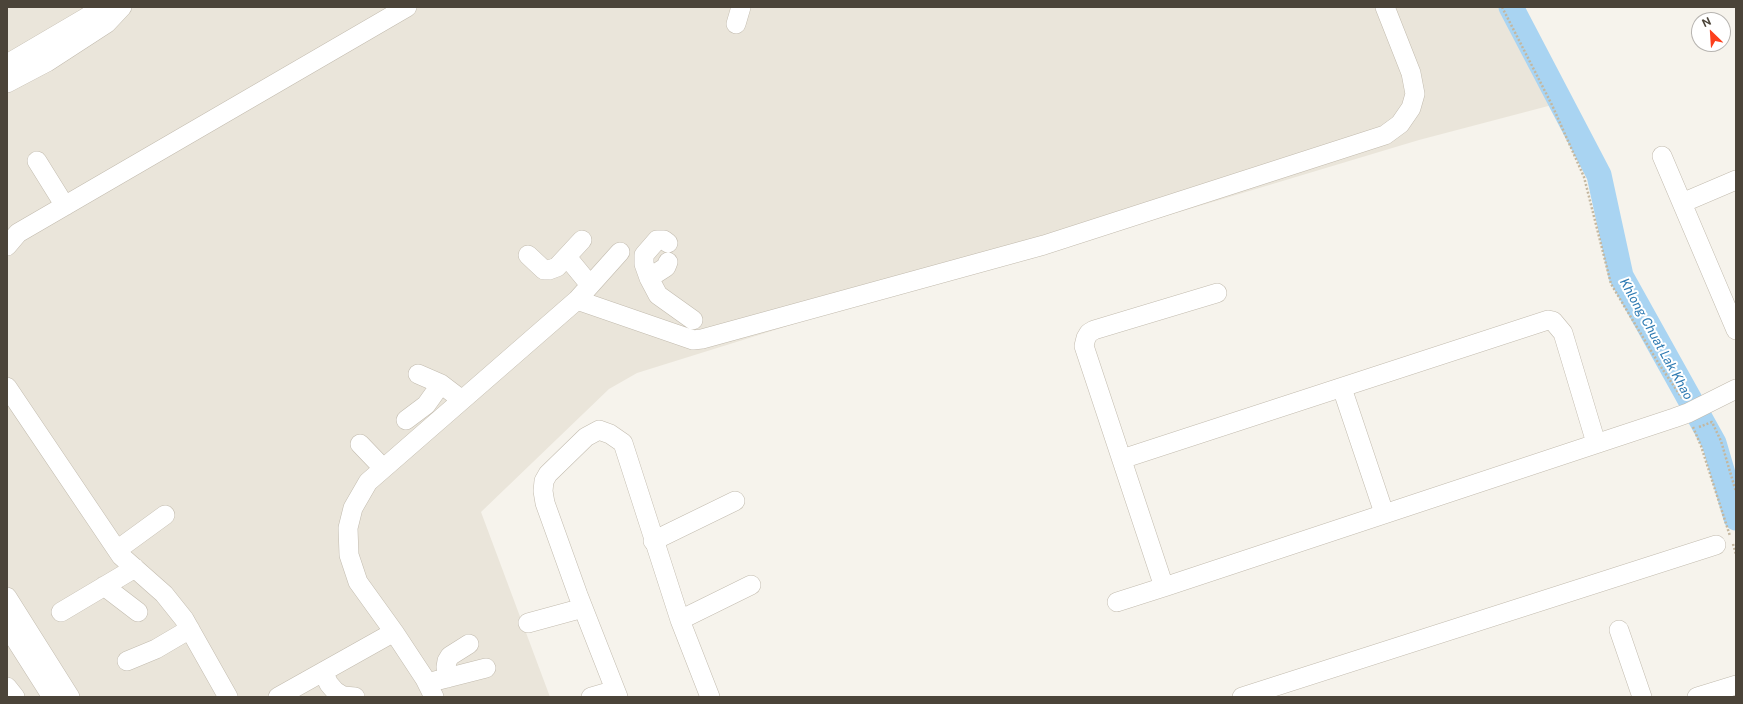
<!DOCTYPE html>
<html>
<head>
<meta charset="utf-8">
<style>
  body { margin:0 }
  #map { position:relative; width:1743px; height:704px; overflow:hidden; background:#f6f3ec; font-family:"Public Sans",sans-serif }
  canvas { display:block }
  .frame { position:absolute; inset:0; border:8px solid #4b4439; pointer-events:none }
  .north { position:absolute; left:1691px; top:12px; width:40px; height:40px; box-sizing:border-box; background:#fff; border:1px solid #b7b4b0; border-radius:50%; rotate:335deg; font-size:11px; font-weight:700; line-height:16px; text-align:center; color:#4b4439 }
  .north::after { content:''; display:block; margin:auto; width:14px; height:18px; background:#fc3f1d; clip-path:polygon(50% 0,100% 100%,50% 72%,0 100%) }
</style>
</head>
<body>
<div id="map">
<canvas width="1743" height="704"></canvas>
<div class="frame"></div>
<div class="north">N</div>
</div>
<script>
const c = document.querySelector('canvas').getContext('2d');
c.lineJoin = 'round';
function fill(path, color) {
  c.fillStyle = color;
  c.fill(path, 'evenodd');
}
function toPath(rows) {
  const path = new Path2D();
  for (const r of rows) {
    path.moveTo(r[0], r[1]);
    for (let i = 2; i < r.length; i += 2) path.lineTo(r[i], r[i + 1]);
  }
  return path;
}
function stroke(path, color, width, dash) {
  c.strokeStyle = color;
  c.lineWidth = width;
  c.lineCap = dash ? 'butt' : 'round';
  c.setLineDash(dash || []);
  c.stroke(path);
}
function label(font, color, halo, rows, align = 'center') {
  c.font = font + ' "Public Sans",sans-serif';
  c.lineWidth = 4;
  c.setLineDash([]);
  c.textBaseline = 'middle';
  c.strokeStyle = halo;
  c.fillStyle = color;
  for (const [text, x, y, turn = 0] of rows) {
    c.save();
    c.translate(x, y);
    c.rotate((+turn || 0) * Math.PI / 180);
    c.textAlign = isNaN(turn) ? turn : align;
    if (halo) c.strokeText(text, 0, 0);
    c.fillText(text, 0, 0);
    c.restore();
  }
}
const residential = toPath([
  [7,7,1502,7,1552,105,1419,140,1106,234,858,304,637,373,609,389,481,512,550,697,7,697]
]);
const river = toPath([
  [1511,7,1599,175,1621,276,1714,443,1736,518]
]);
const path = toPath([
  [1502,7,1552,105,1584,177,1611,284,1659,364,1682,398],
  [1693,427,1701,446,1730,536],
  [1699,427,1712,422,1721,441,1736,492],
  [1733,544,1736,554]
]);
const minor = toPath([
  [736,24,741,7],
  [7,64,87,17,100,7],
  [7,83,47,62,107,23,122,7],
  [1662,156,1736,330],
  [37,161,65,206],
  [1682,203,1736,180],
  [668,243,664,240,657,240,644,255,644,264,649,278,658,295,693,320],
  [7,246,18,233,407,7],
  [528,255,544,270,549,270,557,267,582,240],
  [567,257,590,285],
  [649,278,666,267,668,262],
  [1217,293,1094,330,1089,333,1086,338,1084,346,1164,587,1674,418,1688,413,1736,389],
  [577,300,693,340,702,339,1044,245,1385,135,1400,124,1411,108,1415,94,1411,73,1385,7],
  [418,374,441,384,462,400],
  [7,387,121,556,164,594,184,619,228,697],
  [1342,388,1384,513],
  [406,420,426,405,441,384],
  [360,444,383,468],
  [1122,459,1548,320,1553,321,1563,333,1596,443],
  [653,541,735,501],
  [117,550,165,515],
  [104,586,138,612],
  [7,597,70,697],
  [1117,602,1164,587],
  [61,612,135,568],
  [680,620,751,585],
  [528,623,583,608],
  [7,626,52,697],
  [1619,630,1642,697],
  [127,661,156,649,190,629],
  [323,672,329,684,335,691,343,696,355,697],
  [448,678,446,667,447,661,450,656,469,644],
  [427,683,486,668],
  [7,687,15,697],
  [278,697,394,632],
  [434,697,425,679,394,632,358,582,349,555,348,528,353,508,368,482,577,300,620,252],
  [591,697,615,690],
  [618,697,578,595,545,503,543,491,544,481,548,474,586,437,599,430,610,434,623,443,680,620,710,697],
  [1242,697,1716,545],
  [1697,697,1736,685]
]);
const waterNames = [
  ["Khlong Chuat Lak Khao",1656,339,61]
];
fill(residential, '#eae5da');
stroke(river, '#a9d4f2', 25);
stroke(minor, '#c2bbae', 20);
stroke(path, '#c4b79f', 2.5, [2, 2]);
stroke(minor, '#fff', 19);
label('italic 13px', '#2e7ab2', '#fff', waterNames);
</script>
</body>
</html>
